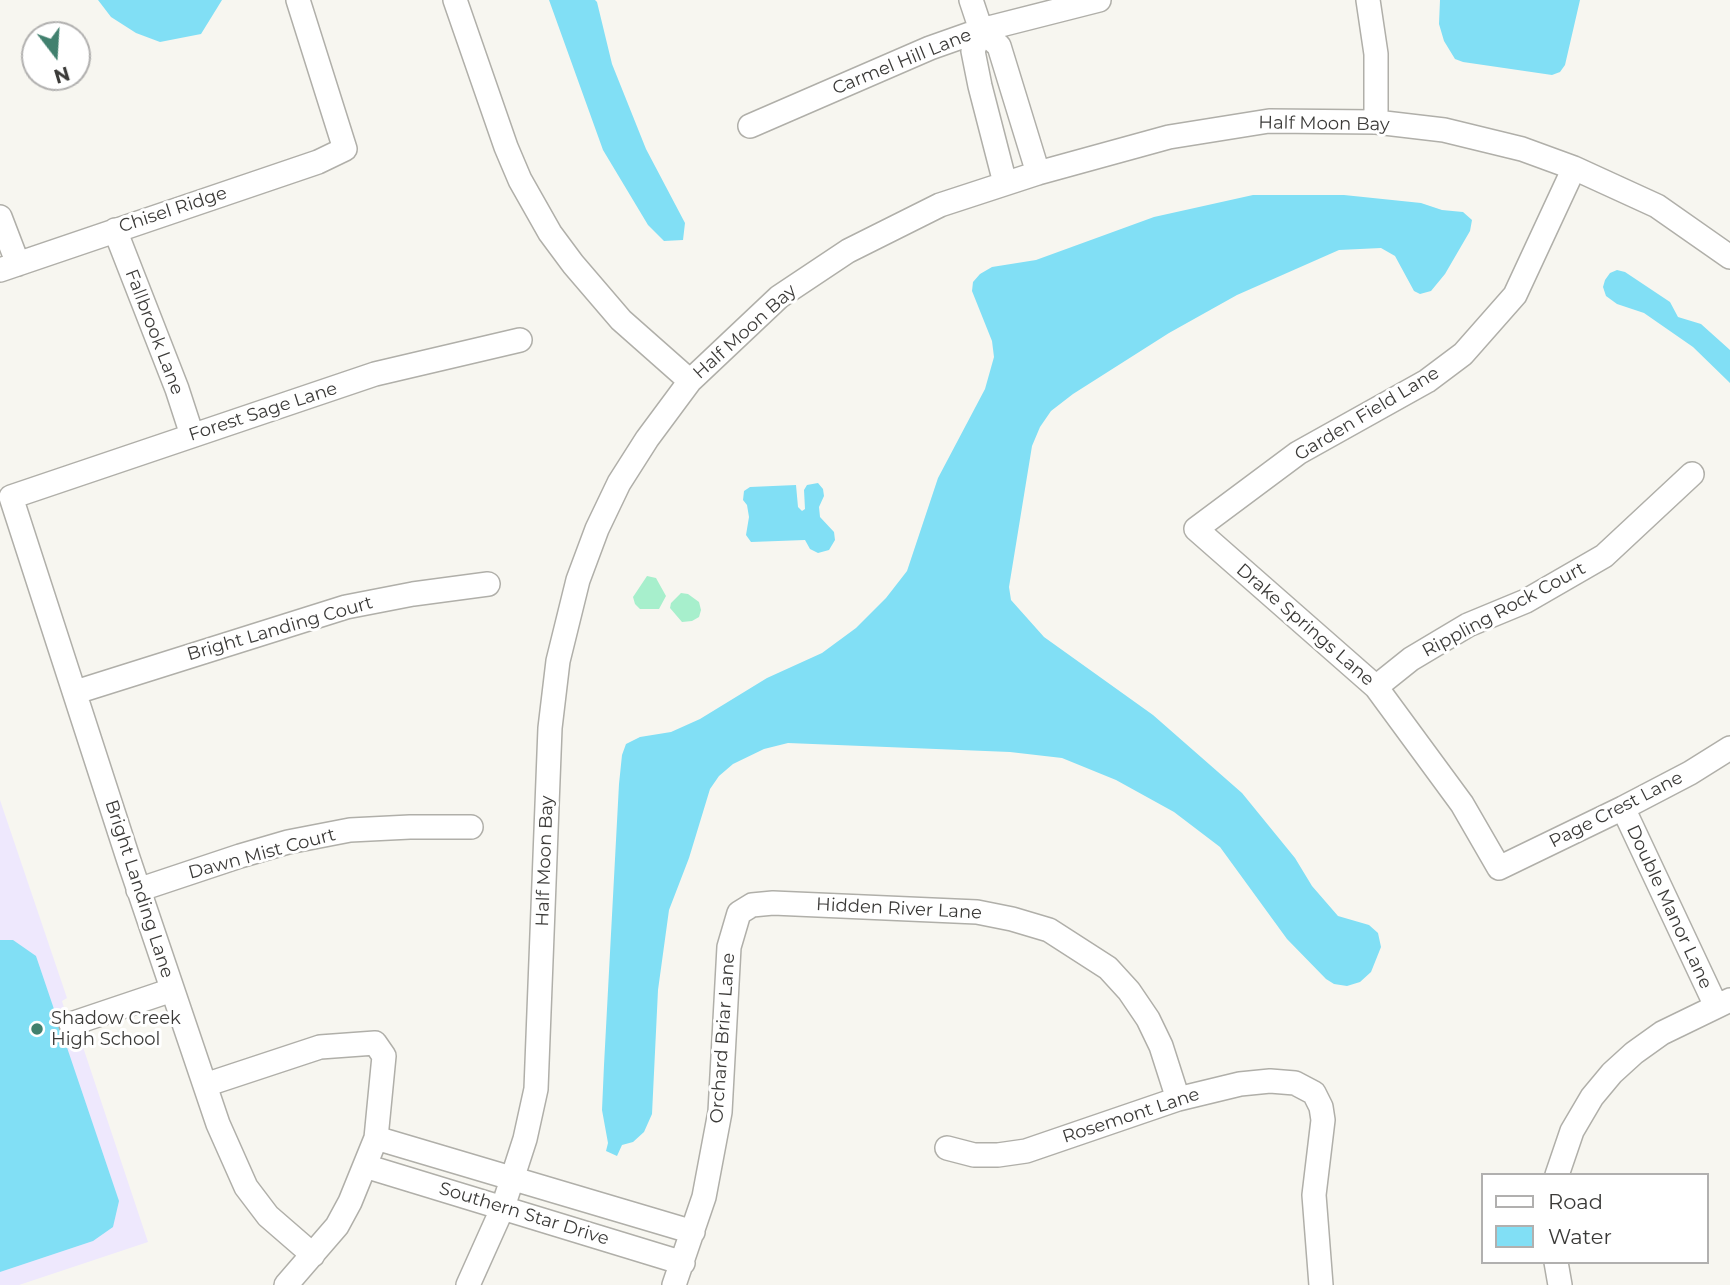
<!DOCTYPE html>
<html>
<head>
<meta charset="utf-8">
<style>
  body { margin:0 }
  #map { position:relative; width:1730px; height:1285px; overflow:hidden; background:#f7f6f0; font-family:Montserrat,sans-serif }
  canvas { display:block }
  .legend { position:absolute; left:1481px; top:1173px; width:228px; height:91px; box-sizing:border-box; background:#fff; border:2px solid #b1b0af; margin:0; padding:9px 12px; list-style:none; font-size:21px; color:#3b3a38 }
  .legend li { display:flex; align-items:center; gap:14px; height:35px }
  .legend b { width:35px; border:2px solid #b1b0af }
  .north { position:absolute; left:21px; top:21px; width:70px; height:70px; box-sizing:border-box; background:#fff; border:2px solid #b1b0af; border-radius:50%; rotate:163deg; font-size:19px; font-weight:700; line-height:28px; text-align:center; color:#3b3a38 }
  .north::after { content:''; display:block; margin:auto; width:24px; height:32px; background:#41806e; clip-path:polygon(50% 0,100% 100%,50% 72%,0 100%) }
</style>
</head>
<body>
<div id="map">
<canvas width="1730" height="1285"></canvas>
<ul class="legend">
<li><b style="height:9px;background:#fff"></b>Road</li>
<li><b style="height:19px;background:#81dff5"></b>Water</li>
</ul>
<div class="north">N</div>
</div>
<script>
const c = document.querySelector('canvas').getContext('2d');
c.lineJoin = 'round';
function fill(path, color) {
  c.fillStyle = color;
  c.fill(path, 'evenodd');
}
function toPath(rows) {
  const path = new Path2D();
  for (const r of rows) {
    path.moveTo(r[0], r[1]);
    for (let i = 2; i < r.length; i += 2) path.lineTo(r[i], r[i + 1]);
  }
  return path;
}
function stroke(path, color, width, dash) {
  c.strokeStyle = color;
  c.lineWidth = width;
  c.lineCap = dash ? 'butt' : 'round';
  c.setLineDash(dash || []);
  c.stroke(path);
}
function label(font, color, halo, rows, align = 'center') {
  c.font = font + ' Montserrat,sans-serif';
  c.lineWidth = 6;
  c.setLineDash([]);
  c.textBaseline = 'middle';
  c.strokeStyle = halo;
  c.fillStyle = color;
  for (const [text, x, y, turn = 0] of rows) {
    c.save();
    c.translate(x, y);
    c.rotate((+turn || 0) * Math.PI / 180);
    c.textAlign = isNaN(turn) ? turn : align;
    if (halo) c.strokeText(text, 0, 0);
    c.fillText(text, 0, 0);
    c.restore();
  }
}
const education = toPath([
  [0,800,67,998,62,1001,65,1011,68,1011,81,1048,83,1047,148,1242,19,1285,0,1285]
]);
const green = toPath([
  [647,576,656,578,666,596,659,609,640,609,635,604,633,597],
  [681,593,688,594,699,602,701,610,699,617,692,621,682,622,670,608,671,603]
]);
const water = toPath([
  [98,0,222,0,201,34,160,42,136,33,111,17],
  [549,0,595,0,597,2,612,64,646,149,685,223,683,240,664,241,648,225,603,150],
  [1440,0,1580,0,1565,65,1560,72,1552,75,1463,62,1455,59,1444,41,1439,24],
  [1253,195,1344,195,1421,203,1442,210,1463,212,1472,220,1470,231,1445,274,1431,291,1420,294,1414,291,1395,256,1381,248,1339,250,1237,295,1169,333,1073,394,1051,411,1040,427,1032,446,1009,587,1011,600,1044,637,1153,715,1242,793,1295,858,1312,886,1338,916,1369,925,1378,933,1381,947,1371,972,1360,982,1347,986,1334,984,1326,979,1287,939,1220,847,1174,812,1116,780,1062,758,1010,752,788,743,764,749,733,764,719,776,710,789,689,858,669,910,658,990,652,1114,644,1132,633,1142,622,1145,617,1156,606,1151,608,1143,602,1110,604,1065,619,784,622,755,626,744,640,737,671,732,700,719,767,678,822,653,856,628,886,598,907,571,938,478,985,389,994,357,992,341,972,291,973,282,980,274,992,267,1036,260,1154,217],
  [1617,270,1625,272,1670,302,1678,317,1701,324,1730,350,1730,383,1693,347,1644,313,1617,304,1606,296,1603,287,1605,280,1610,273],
  [818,483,823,489,824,496,819,507,820,517,834,532,835,540,829,550,818,553,810,549,805,540,751,542,746,535,749,517,747,505,743,500,744,491,750,487,796,485,798,507,802,511,805,509,804,490,807,485],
  [0,940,13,940,36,956,119,1201,113,1227,93,1241,0,1272]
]);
const minor = toPath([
  [455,0,506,147,520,180,550,233,573,264,621,320,690,381],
  [971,0,981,30,999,46,1038,173],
  [1368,0,1376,54,1376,122],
  [981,30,973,51,980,86,1005,183],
  [750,126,930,48,981,30,1099,0],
  [1574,168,1515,295,1463,354,1427,381,1298,453,1196,529,1376,687,1462,804,1499,868,1623,808,1690,773,1730,748],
  [0,217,18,264],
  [115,230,177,389,192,435],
  [0,270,318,162,345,149,298,0],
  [1376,687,1411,659,1468,625,1526,601,1604,556,1692,474],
  [76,692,346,607,413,594,488,584],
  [1623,808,1716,1006],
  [138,890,240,856,288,842,350,830,410,827,471,827],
  [71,1024,172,990],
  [205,1085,320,1047,375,1043,384,1056,376,1138,350,1202,337,1226,286,1285],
  [376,1138,693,1232],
  [947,1148,974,1155,998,1155,1026,1151,1178,1099,1240,1084,1270,1081,1295,1083,1314,1093,1321,1107,1323,1120,1314,1195,1321,1285],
  [365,1166,683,1263],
  [1557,1175,1572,1131,1592,1097,1612,1073,1634,1053,1662,1033,1730,1000],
  [313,1255,268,1216,246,1187,218,1124,129,861,11,497,375,374,520,340],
  [1556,1262,1560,1285],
  [468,1285,503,1207,525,1139,536,1089,550,728,558,661,578,580,597,529,619,483,647,439,690,381,779,297,848,251,940,205,1038,173,1169,137,1269,121,1376,122,1444,130,1522,149,1574,168,1657,206,1730,257],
  [674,1285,704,1197,720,1112,729,947,739,913,752,905,773,903,977,912,1012,919,1049,930,1108,968,1129,991,1148,1019,1161,1046,1178,1099]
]);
const markers = [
  [37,1029,7,"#41806e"]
];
const streetNames = [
  ["Carmel Hill Lane",902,62,-22],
  ["Half Moon Bay",1324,124,1],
  ["Chisel Ridge",173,210,-18],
  ["Fallbrook Lane",154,332,69],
  ["Half Moon Bay",745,332,-42],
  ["Forest Sage Lane",263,412,-18],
  ["Garden Field Lane",1367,414,-31],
  ["Rippling Rock Court",1504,610,-28],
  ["Drake Springs Lane",1305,625,41],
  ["Bright Landing Court",280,629,-16],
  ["Page Crest Lane",1616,810,-27],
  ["Dawn Mist Court",262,854,-15],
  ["Half Moon Bay",545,861,-88],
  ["Bright Landing Lane",139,889,72],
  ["Double Manor Lane",1669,907,65],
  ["Hidden River Lane",899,909,3],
  ["Orchard Briar Lane",723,1038,-86],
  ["Rosemont Lane",1131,1116,-18],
  ["Southern Star Drive",524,1214,17]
];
const poiNames = [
  ["Shadow Creek",51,1019],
  ["High School",51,1040]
];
fill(education, '#eee8fd');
fill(green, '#a7efcc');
fill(water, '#81dff5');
stroke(minor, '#b0afa9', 26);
stroke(minor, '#fff', 23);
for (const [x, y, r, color] of markers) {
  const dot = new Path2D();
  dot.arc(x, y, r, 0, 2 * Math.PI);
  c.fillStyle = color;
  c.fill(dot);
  stroke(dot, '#fff', 2.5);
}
label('18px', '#3b3a38', '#fff', streetNames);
label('18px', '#3b3a38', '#fff', poiNames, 'left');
</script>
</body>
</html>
